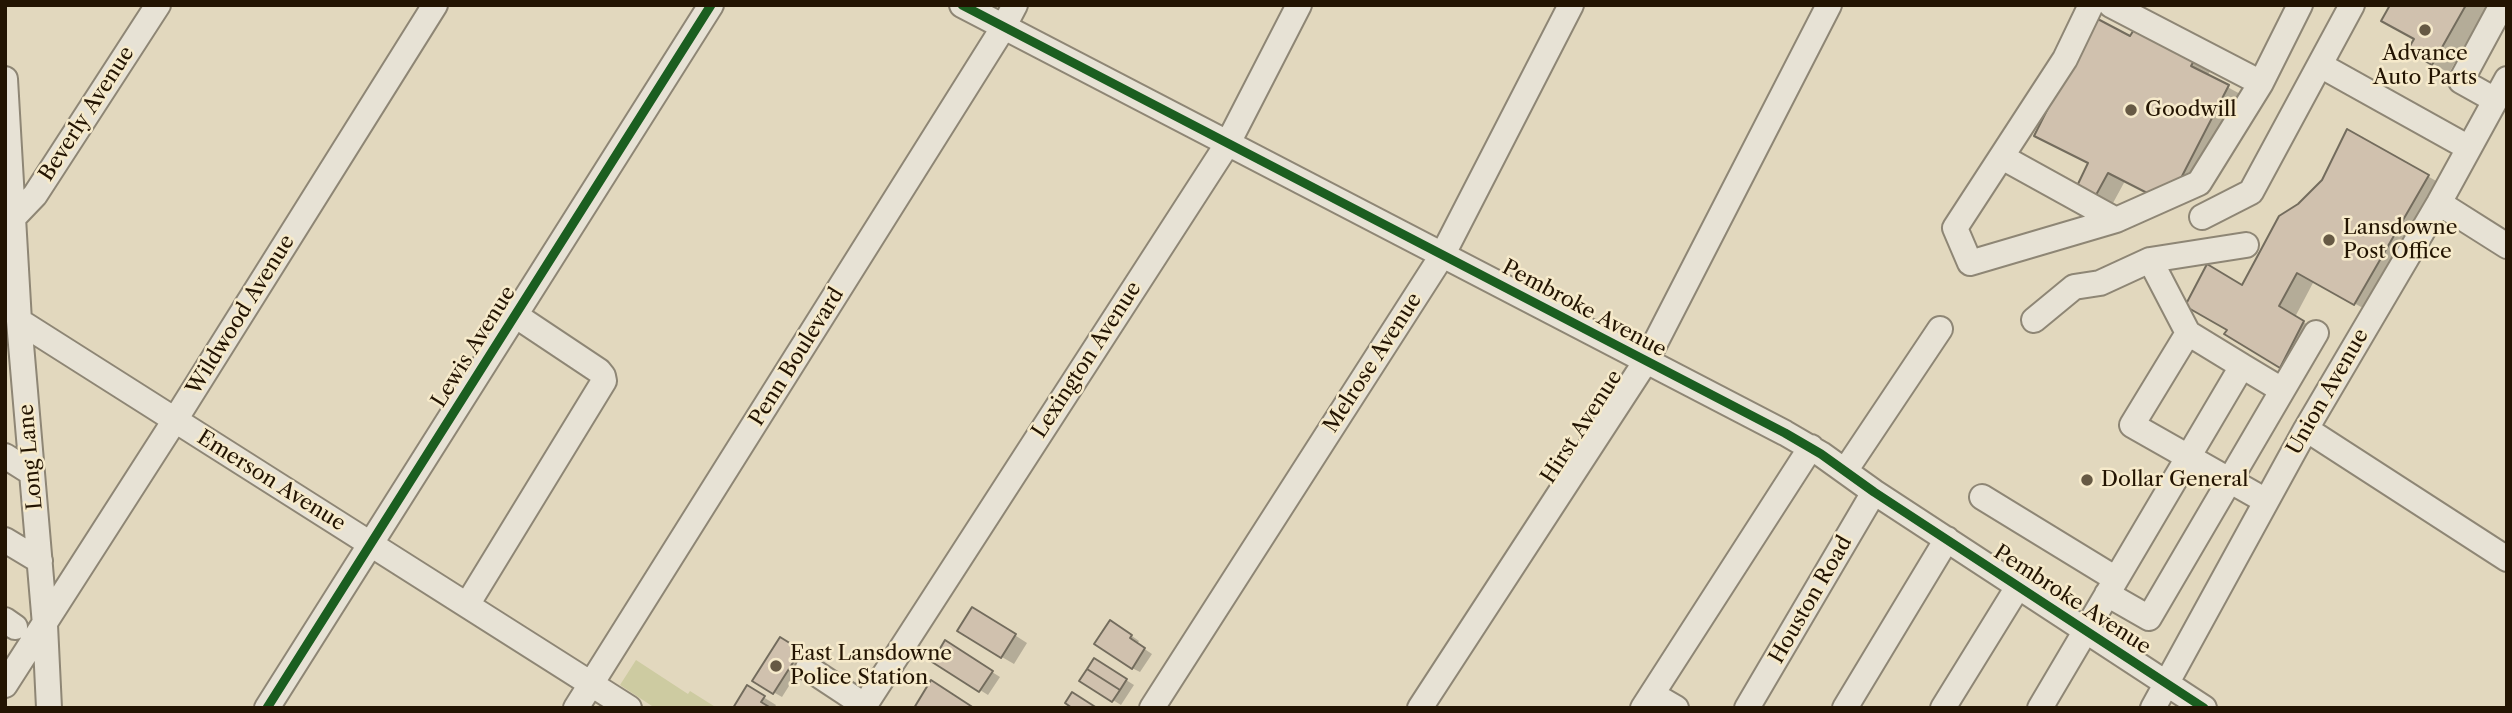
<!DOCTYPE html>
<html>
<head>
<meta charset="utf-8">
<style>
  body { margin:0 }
  #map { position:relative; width:2512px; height:713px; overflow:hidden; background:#e2d8be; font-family:"Libre Caslon Text",serif }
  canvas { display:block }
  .frame { position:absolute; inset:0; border:7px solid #231402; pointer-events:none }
</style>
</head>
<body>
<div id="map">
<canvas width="2512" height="713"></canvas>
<div class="frame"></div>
</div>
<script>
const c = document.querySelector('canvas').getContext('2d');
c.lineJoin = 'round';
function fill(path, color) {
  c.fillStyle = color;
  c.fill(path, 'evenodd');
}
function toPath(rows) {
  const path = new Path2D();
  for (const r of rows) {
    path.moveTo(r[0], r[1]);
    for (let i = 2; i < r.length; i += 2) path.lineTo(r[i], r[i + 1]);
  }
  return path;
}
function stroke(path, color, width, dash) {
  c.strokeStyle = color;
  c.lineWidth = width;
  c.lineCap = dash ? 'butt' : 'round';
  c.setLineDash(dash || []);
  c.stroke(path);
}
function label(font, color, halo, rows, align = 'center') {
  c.font = font + ' "Libre Caslon Text",serif';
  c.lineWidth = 5;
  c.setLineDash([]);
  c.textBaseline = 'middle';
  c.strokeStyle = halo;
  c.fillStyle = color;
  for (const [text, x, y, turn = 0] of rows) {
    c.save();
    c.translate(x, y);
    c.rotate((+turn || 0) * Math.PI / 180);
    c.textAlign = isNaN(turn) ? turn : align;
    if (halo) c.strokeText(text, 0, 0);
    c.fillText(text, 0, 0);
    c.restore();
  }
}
const green = toPath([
  [636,660,688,694,690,691,717,708,655,708,620,685]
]);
const shadow = toPath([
  [2392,5,2482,5,2486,8,2449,73,2409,50,2416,39],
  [2136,31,2211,70,2207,76,2244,96,2197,189,2125,181,2113,203,2096,195,2090,163,2131,38],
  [2348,131,2445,186,2372,313,2314,281,2295,317,2320,332,2298,376,2227,333,2242,287,2299,205,2323,181],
  [985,616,1027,643,1014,664,1002,657],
  [1119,627,1139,641,1137,644,1152,654,1140,672,1132,668],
  [780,640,808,656,782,697,754,681],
  [946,643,1000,677,988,695,934,661],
  [1094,660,1134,685,1121,705,1082,681],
  [760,695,776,705,774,708,735,708]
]);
const building = toPath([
  [2390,5,2466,5,2432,65,2407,51,2414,39,2381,21,2390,5],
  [2094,17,2130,36,2135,28,2195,59,2191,66,2229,85,2180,180,2155,197,2108,173,2096,195,2077,186,2088,163,2034,136,2094,17],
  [2347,129,2429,175,2354,305,2297,273,2279,306,2304,321,2280,368,2224,334,2227,330,2185,306,2207,264,2242,285,2279,216,2298,204,2322,180,2347,129],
  [972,607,1016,634,1001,658,957,631,972,607],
  [1110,620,1132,635,1130,638,1145,648,1132,669,1094,644,1110,620],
  [780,637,801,650,773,694,752,681,780,637],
  [945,640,993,671,979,692,932,662,945,640],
  [1094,658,1127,679,1120,690,1087,669,1094,658],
  [1087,669,1120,690,1112,702,1079,681,1087,669],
  [931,680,974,708,914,708,931,680],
  [747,685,765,696,761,702,771,708,733,708,747,685],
  [1072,692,1097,708,1072,708,1065,703,1072,692]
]);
const minor = toPath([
  [962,5,1785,433,1821,454,1874,492,2204,708],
  [2091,5,2065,59,1955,228,1970,263,2116,220,2199,183,2261,83],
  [2111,5,2261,83,2300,5],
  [2320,65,2469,148],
  [5,79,19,321,45,625,49,708],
  [2495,100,2461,81,2502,5],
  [2002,157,2116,220],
  [2439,203,2507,246],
  [5,215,12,219,35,195,158,5],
  [2202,217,2251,192,2352,5],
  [2034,320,2074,287,2100,283,2150,260],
  [19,321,629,708],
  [2188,333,2150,260,2246,245],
  [2242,366,2188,333,2132,425,2266,501],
  [2306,429,2507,559],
  [5,456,32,473],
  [1845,471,1940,329],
  [1982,497,2116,579],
  [5,540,40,561],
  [2107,594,2149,618,2316,333],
  [467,605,604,381,603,376,599,371,515,315],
  [5,620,15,627],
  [808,668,864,705],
  [5,685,175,420,435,5],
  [1652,694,1676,708],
  [267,708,711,5],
  [576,708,1003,28,1015,5],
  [863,708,1228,143,1299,5],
  [1152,708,1443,254,1571,5],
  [1420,708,1646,361,1829,5],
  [1643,708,1811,447],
  [1747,708,1874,492],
  [1845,708,1947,539],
  [1943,708,2019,585],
  [2040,708,2242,366,2282,390],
  [2153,708,2306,429,2439,203,2507,79]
]);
const cycleway = toPath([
  [962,5,1785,433,1821,454,1874,492,2204,708],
  [267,708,711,5]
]);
const markers = [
  [2425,30,7,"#665944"],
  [2131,110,7,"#665944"],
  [2329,240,7,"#665944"],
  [2087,480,7,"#665944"],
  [776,666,7,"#665944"]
];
const poiNames = [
  ["Advance",2425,54,"center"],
  ["Auto Parts",2425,78,"center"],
  ["Goodwill",2145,110],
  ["Lansdowne",2343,228],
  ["Post Office",2343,252],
  ["Dollar General",2101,480],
  ["East Lansdowne",790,654],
  ["Police Station",790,678]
];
const streetNames = [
  ["Beverly Avenue",87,114,-57],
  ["Pembroke Avenue",1584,309,28],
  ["Wildwood Avenue",241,315,-58],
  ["Lewis Avenue",474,347,-58],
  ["Penn Boulevard",797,357,-58],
  ["Lexington Avenue",1087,360,-57],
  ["Melrose Avenue",1373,363,-57],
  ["Union Avenue",2328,392,-60],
  ["Hirst Avenue",1582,427,-57],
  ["Long Lane",31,457,-95],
  ["Emerson Avenue",271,481,32],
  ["Houston Road",1811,600,-60],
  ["Pembroke Avenue",2072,600,33]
];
fill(green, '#cdcba1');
fill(shadow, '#0003');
fill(building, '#d0c1ae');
stroke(building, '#736c5d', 2);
stroke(minor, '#8e8675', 28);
stroke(minor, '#e7e2d5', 24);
stroke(cycleway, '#1b5e20', 9);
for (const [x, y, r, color] of markers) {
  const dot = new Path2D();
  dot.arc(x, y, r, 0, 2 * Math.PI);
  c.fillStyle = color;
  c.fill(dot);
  stroke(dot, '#f6eacb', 2.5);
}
label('21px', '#231402', '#f6eacb', poiNames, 'left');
label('21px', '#231402', '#f6eacb', streetNames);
</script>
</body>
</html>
